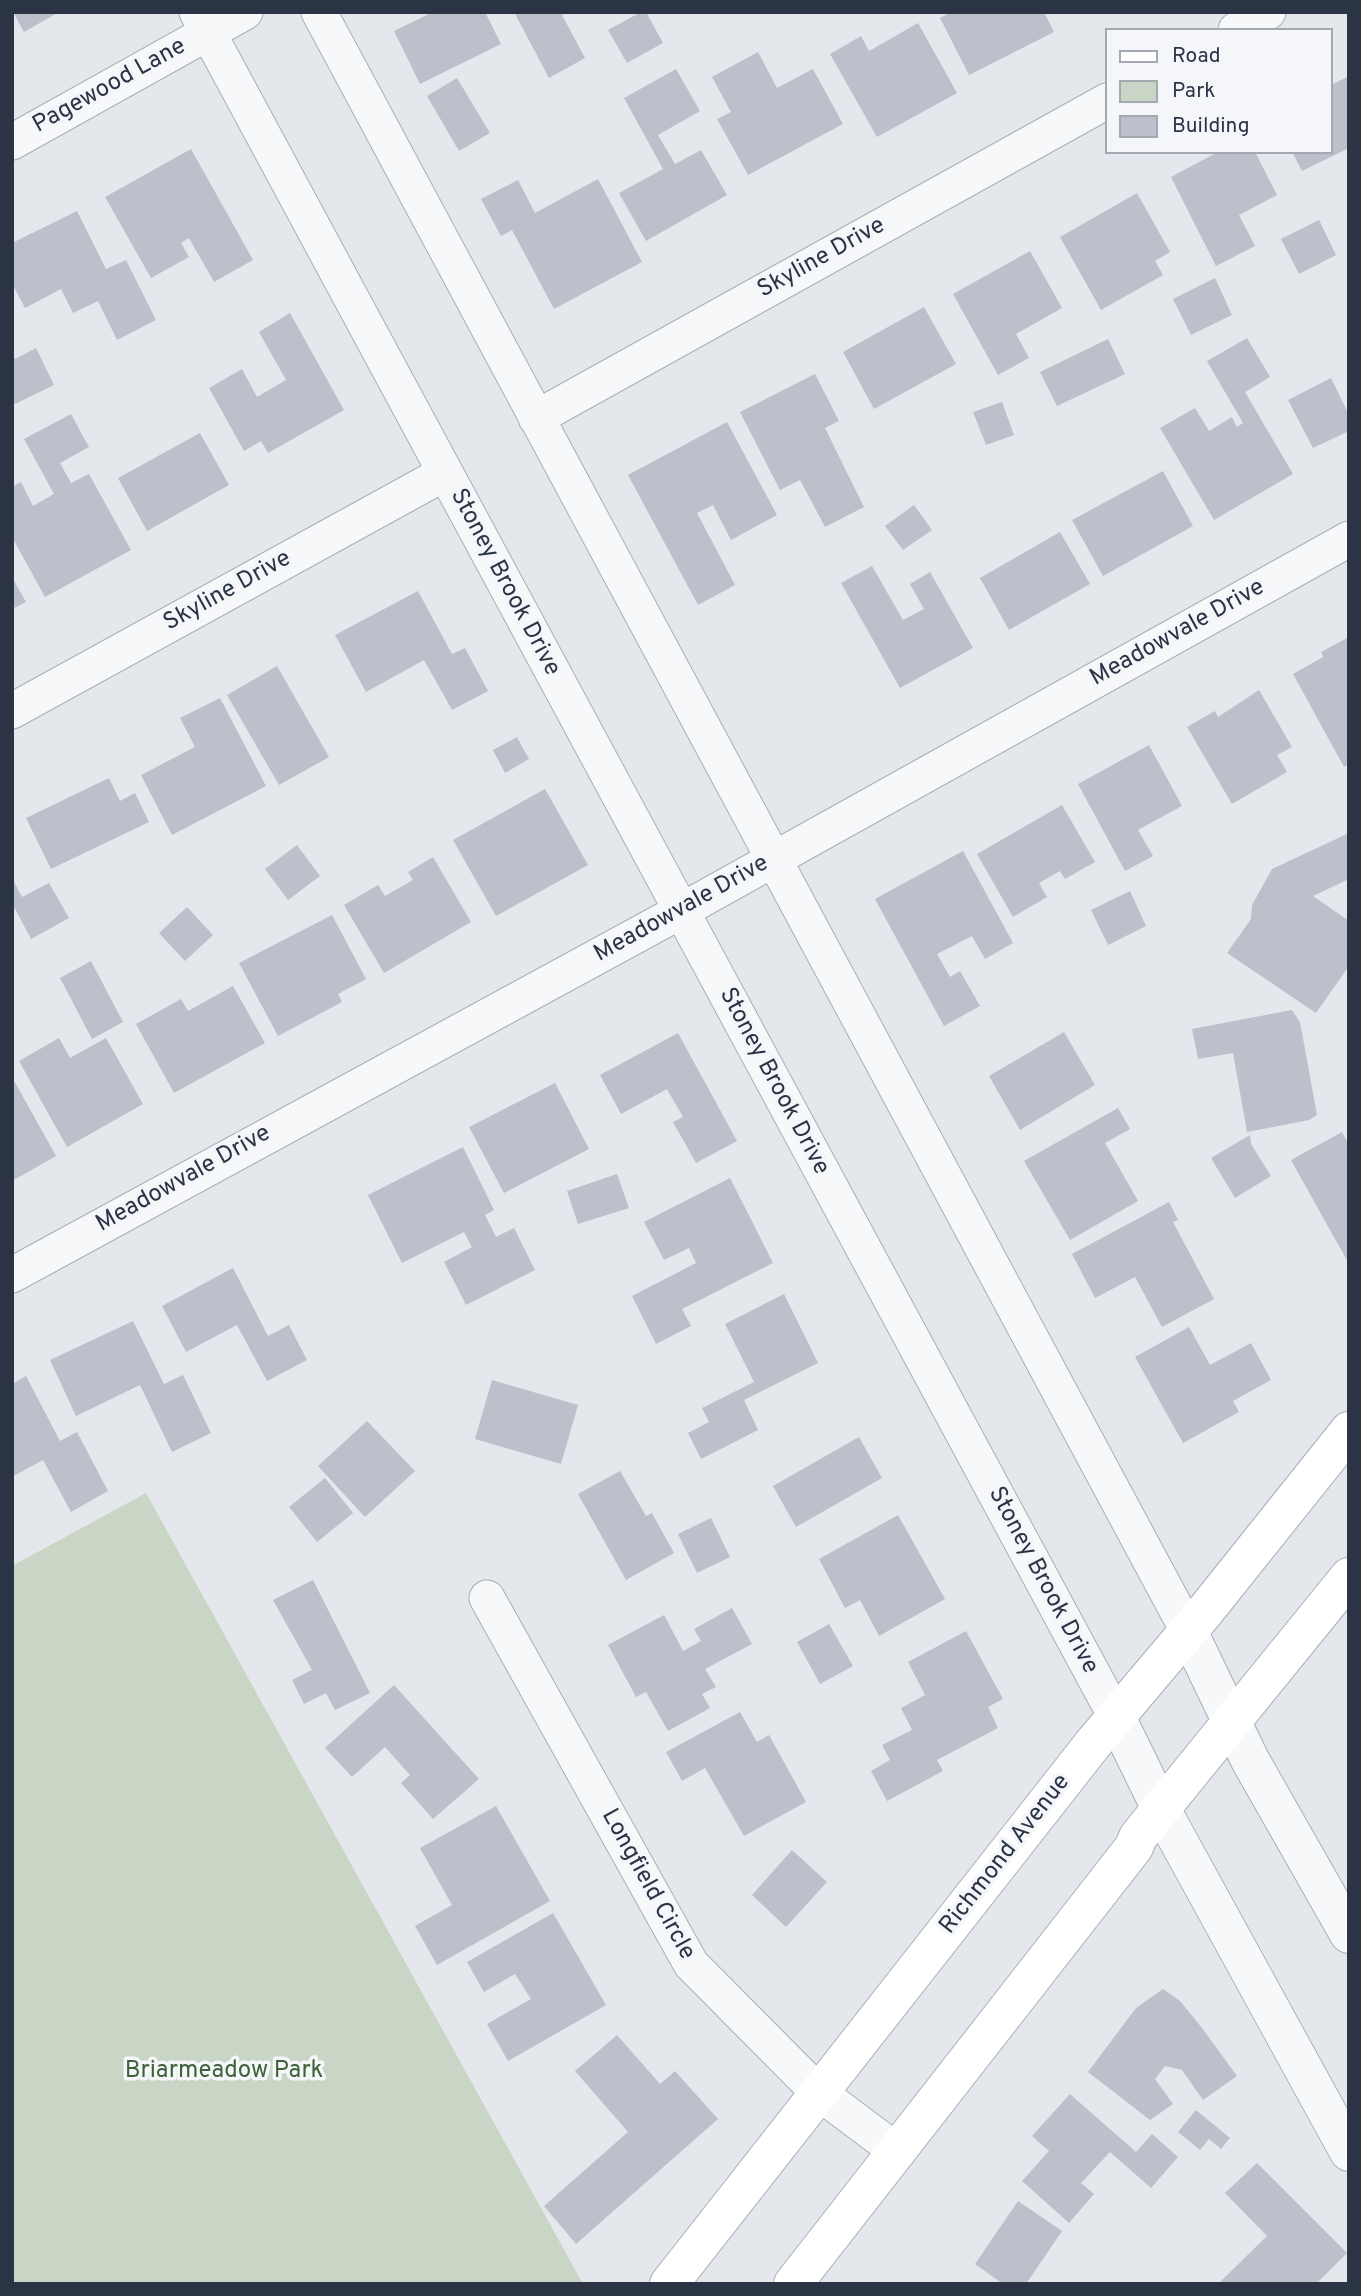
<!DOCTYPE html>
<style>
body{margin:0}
#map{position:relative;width:1361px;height:2296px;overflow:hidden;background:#e4e7ec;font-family:Overpass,sans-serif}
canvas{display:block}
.frame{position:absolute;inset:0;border:14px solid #2b3445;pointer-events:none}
.legend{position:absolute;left:1105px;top:28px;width:228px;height:126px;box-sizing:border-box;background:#f4f6f9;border:2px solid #a4a8b1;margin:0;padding:9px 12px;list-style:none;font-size:21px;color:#2b3445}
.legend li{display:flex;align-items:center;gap:14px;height:35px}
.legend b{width:35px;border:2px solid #a4a8b1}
</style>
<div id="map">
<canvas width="1361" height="2296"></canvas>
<div class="frame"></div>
<ul class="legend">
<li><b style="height:9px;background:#fff"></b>Road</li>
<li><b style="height:19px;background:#c9d6c5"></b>Park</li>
<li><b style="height:19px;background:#bbc0ca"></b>Building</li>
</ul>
</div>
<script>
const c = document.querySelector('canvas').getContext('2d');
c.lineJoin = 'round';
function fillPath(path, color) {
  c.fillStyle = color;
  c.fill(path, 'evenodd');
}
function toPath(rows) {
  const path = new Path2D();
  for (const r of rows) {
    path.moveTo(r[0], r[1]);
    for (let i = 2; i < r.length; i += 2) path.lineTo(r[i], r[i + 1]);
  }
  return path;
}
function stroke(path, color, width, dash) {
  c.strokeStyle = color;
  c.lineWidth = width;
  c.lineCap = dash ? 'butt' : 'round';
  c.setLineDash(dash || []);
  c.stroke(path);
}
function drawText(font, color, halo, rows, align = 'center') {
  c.font = font + ' Overpass,sans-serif';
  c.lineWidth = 7;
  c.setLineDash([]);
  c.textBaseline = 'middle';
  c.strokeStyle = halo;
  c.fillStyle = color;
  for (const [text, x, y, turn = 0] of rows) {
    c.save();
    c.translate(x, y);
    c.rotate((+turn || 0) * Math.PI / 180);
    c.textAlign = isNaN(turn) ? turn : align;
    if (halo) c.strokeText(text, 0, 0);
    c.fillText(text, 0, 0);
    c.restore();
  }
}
const green = toPath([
 [146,1493,583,2284,14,2284,12,1566]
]);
const building = toPath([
 [13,12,59,12,24,32],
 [433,12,485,12,501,44,420,84,394,31],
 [514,12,568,12,562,15,585,58,549,78],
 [641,12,646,12,663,43,627,63,608,30],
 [951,12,1044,12,1054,32,969,75,940,18],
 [918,23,957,93,877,137,830,54,861,36,869,51],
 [758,52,777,88,813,69,843,124,748,175,717,119,731,112,712,77],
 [676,69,700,111,658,135,675,164,701,150,727,195,646,241,619,193,663,169,624,98],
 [1349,76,1349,148,1302,171,1292,152,1331,152,1331,85],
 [457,78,490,133,459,151,427,96],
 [191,149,253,260,214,282,189,238,181,243,189,257,151,278,105,197],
 [1218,152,1255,152,1277,195,1239,215,1255,246,1216,266,1171,177],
 [598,179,642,262,554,309,512,230,501,236,481,199,518,180,535,213],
 [1137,193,1170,252,1155,261,1163,275,1101,310,1060,237],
 [77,211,106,269,126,260,156,320,117,340,98,301,73,313,61,289,25,308,12,283,12,243],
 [1319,220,1336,255,1299,274,1281,239],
 [1030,251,1062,308,1016,334,1029,358,998,375,953,294],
 [1215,278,1232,315,1191,335,1173,299],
 [924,307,956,364,874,409,843,352],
 [290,313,344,410,268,453,261,441,244,451,209,388,242,369,257,397,286,380,259,332],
 [1247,338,1270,377,1245,392,1293,474,1214,520,1160,428,1195,408,1209,431,1232,417,1237,427,1243,423,1207,361],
 [1108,339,1125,374,1057,406,1040,372],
 [36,348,54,385,15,404,12,399,12,353,15,359],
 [815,374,839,421,825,428,864,507,825,527,800,480,780,490,740,412],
 [1331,378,1349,415,1349,431,1313,448,1288,400],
 [1002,402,1014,435,986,445,973,412],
 [71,414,89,447,60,463,71,483,89,474,131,550,45,597,12,537,12,487,21,482,33,506,54,494,24,439],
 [727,422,777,515,731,540,713,505,697,513,735,585,698,605,628,475],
 [200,433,229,485,147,531,118,478],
 [1163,471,1193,526,1103,576,1072,520],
 [914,505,932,530,903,550,885,526],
 [1060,532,1090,584,1009,630,980,578],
 [872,566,903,620,924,609,910,584,930,572,973,648,900,688,841,583],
 [12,577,26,602,12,609],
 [418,591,452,654,465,648,488,691,452,710,424,660,366,692,335,635],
 [1349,637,1349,764,1344,767,1293,674,1323,657,1321,652],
 [277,666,329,757,279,785,227,695],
 [1259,690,1292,747,1277,755,1287,772,1232,804,1187,727,1215,711,1218,717],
 [220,698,266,786,172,835,141,775,195,747,180,718],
 [517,737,529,759,505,773,493,750],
 [1149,745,1182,806,1138,830,1153,856,1125,871,1078,784],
 [109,778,120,801,135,793,149,822,51,869,26,818],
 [545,789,588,865,496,916,453,840],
 [1062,805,1095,862,1065,879,1060,871,1039,883,1047,897,1013,917,977,854],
 [1349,833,1349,879,1313,896,1349,921,1349,966,1316,1013,1227,953,1251,919,1252,905,1272,869],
 [297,845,320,876,288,900,265,869],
 [963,851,1013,943,985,959,972,936,937,954,950,977,960,971,980,1006,944,1026,875,899],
 [433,857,471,922,384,973,344,905,378,885,385,896,413,880,408,872],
 [12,878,22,897,49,883,69,918,31,939,12,903],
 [1130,891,1146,926,1108,945,1091,910],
 [187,907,213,935,185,961,159,933],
 [332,915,366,979,338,994,342,1002,278,1036,239,963],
 [91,961,123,1022,92,1039,60,978],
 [233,986,265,1043,174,1093,136,1024,181,999,188,1011],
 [1292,1010,1300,1022,1317,1115,1309,1120,1247,1132,1233,1053,1198,1059,1192,1029],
 [1064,1032,1095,1085,1020,1130,989,1076],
 [678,1033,737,1141,696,1163,673,1122,683,1117,667,1089,621,1114,600,1075],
 [59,1038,70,1058,106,1038,143,1104,67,1147,19,1061],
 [12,1077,56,1156,12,1181],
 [555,1083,589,1149,504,1193,469,1127],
 [1118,1108,1130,1129,1105,1143,1138,1201,1070,1240,1024,1161],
 [1342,1132,1349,1145,1349,1264,1291,1160],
 [1250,1135,1251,1144,1271,1176,1235,1198,1211,1158],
 [463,1147,494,1210,485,1215,496,1237,514,1228,535,1270,466,1305,444,1262,472,1247,464,1232,402,1263,368,1195],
 [617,1174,629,1208,578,1224,567,1191],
 [730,1178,773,1263,682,1309,691,1326,656,1344,632,1296,696,1263,689,1248,664,1260,644,1222],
 [1169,1202,1178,1220,1173,1222,1214,1299,1162,1327,1135,1277,1095,1298,1072,1254],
 [233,1268,268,1336,289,1325,307,1360,267,1381,237,1325,186,1352,162,1306],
 [784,1294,818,1363,744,1400,758,1430,701,1459,688,1433,709,1422,702,1408,754,1382,725,1324],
 [133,1321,164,1384,183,1375,211,1433,172,1452,140,1385,76,1416,50,1360],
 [1189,1327,1210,1365,1251,1343,1271,1380,1233,1401,1239,1412,1183,1443,1135,1357],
 [26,1376,60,1441,77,1432,108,1491,71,1512,43,1460,12,1477,12,1384],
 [492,1380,578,1405,561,1464,475,1439],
 [367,1421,415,1471,365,1517,318,1466],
 [859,1437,882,1478,796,1527,773,1486],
 [620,1471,646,1516,652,1513,674,1553,626,1580,578,1494],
 [325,1478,353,1513,317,1542,289,1507],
 [898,1515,945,1599,879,1636,860,1600,845,1608,819,1559],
 [711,1518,730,1557,697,1573,678,1534],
 [313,1580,370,1693,335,1710,326,1693,304,1704,292,1680,312,1670,273,1600],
 [732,1608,752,1644,705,1669,716,1687,702,1694,710,1708,668,1731,646,1692,636,1697,608,1645,664,1615,683,1651,701,1641,694,1629],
 [829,1624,853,1666,820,1684,797,1642],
 [966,1631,1003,1699,988,1707,998,1728,937,1760,943,1771,887,1801,871,1771,890,1760,882,1745,912,1730,901,1708,925,1695,908,1662],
 [394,1685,479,1779,433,1819,401,1783,410,1775,385,1747,352,1777,325,1748],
 [740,1712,757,1742,769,1735,806,1802,744,1836,705,1768,682,1781,666,1752],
 [496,1806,550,1901,437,1965,415,1926,452,1905,420,1848],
 [792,1850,827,1882,786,1927,752,1895],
 [553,1913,606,2005,508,2061,487,2024,531,1999,515,1974,484,1992,467,1962],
 [1163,1989,1180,2001,1202,2028,1237,2076,1203,2100,1182,2070,1165,2066,1155,2079,1173,2104,1150,2120,1088,2072,1136,2008],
 [617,2035,660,2084,675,2071,718,2119,576,2244,544,2206,628,2132,575,2071],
 [1070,2094,1136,2152,1152,2134,1178,2157,1151,2188,1110,2152,1081,2183,1094,2194,1069,2223,1022,2181,1049,2151,1032,2136],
 [1196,2110,1230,2138,1221,2149,1209,2139,1200,2150,1178,2132],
 [1257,2163,1347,2253,1316,2284,1218,2284,1267,2236,1225,2193],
 [1018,2201,1062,2231,1026,2284,1003,2284,975,2264]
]);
const minor = toPath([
 [197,12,1116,1717],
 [319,12,1187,1629],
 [1236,30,1268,12],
 [12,142,245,12],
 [536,418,1107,101],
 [12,711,445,473],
 [12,1275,681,911,1349,539],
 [487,1598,691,1964,818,2092,898,2152]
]);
const tertiary = toPath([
 [1187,1629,1250,1760,1349,1934],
 [1116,1717,1162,1811,1349,2152]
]);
const secondary = toPath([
 [669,2284,1092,1745,1206,1610,1349,1431],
 [793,2284,1134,1847,1138,1837,1349,1577]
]);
const streetNames = [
 ["Pagewood Lane",110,87,-29],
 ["Skyline Drive",822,259,-29],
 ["Stoney Brook Drive",504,583,62],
 ["Skyline Drive",228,592,-29],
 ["Meadowvale Drive",1178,634,-29],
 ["Meadowvale Drive",682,910,-29],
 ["Stoney Brook Drive",773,1082,62],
 ["Meadowvale Drive",184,1180,-29],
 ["Stoney Brook Drive",1042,1581,62],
 ["Richmond Avenue",1006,1855,-52],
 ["Longfield Circle",647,1885,61]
];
const parkNames = [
 ["Briarmeadow Park",224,2072]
];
fillPath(green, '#c9d6c5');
fillPath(building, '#bbc0ca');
stroke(minor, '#a9aeb7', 37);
stroke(tertiary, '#a9aeb7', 40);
stroke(secondary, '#a9aeb7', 40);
stroke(minor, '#f7f8fa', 35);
stroke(tertiary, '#f7f8fa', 38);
stroke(secondary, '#fff', 38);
drawText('24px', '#2b3445', '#f4f6f9', streetNames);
drawText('24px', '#3f6138', '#f4f6f9', parkNames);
</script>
